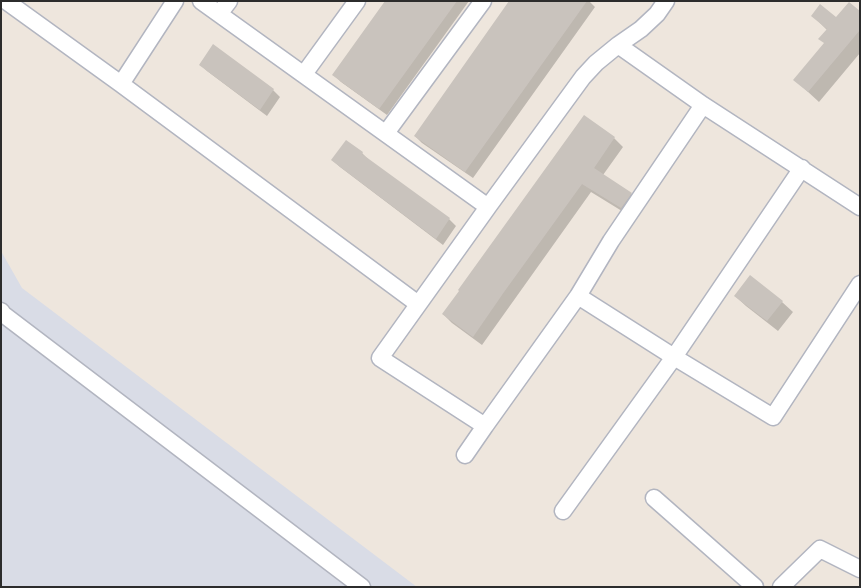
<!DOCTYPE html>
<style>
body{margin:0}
#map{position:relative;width:861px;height:588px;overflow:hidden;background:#eee6dd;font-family:Lato,sans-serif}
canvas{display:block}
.frame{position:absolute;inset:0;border:2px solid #2c2c2c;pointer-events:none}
</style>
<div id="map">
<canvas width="861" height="588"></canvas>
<div class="frame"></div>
</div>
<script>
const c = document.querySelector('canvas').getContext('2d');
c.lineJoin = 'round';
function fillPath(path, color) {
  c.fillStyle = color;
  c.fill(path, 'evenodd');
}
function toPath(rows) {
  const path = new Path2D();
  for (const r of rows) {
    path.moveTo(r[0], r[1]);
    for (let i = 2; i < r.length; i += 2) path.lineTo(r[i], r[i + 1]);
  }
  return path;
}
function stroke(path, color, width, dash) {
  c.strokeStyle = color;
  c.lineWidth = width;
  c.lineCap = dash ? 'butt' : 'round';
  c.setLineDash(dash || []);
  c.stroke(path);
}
const airport = toPath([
 [1,251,22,288,417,587,1,587]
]);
const shadow = toPath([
 [387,1,469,1,387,115,341,82,334,75],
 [511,1,589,1,595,7,473,178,422,143,415,136],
 [860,13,860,53,819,102,795,80,825,44,827,30,813,16,837,19],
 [214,46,273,90,280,97,267,116,207,71,200,64],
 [614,138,623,147,603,175,631,194,640,202,630,216,591,192,482,345,452,323,443,314],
 [362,153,369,160,449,219,456,226,443,245,340,167,332,160],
 [735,296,782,302,793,312,778,331,746,306]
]);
const building = toPath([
 [385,1,457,1,379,109,332,75],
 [509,1,587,1,465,172,414,136],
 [849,2,860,11,860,30,808,92,793,80,824,43,818,39,827,29,811,16,820,4,836,17],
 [213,44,274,89,260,110,199,65],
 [584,115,615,137,594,168,632,193,621,208,582,184,504,292,473,337,442,314,459,291,458,290],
 [346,140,363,152,362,154,450,218,436,239,331,160],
 [750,275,783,301,767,321,734,296]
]);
const minor = toPath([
 [6,1,121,84,418,304],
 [201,1,488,207,583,77,596,63,618,45,703,105,860,207],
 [219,14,229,1],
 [618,45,641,29,657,14,666,1],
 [304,74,357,1],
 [121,84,175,1],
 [386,133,483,1],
 [802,168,674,357,773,417,860,284],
 [488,207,380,358,485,426,578,296,611,241,703,105],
 [1,311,3,314,362,587],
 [465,455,485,426],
 [654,498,755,587],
 [563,511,674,357,578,296],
 [781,587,820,549,860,569]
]);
fillPath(airport, '#d9dce6');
fillPath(shadow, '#0003');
fillPath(building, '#c9c3bd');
stroke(minor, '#b2b5c0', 19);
stroke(minor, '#fff', 16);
</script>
